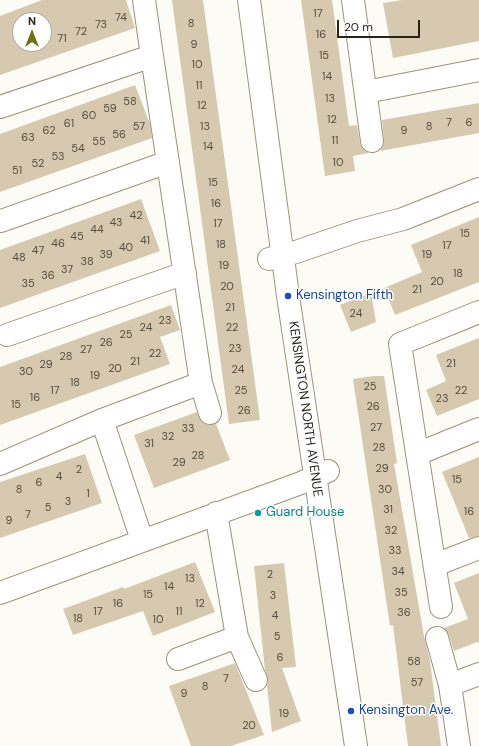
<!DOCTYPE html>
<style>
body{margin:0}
#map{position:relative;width:479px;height:746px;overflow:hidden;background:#fdfbf5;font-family:"DM Sans",sans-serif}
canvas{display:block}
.north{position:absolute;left:12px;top:12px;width:40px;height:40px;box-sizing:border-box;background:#fff;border:1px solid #a9a7a3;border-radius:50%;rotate:0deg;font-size:11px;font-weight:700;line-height:16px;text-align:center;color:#28241a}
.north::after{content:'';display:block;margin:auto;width:14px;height:18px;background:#6b7117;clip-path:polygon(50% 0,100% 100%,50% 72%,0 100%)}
.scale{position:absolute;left:337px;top:20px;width:83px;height:18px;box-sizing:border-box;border:2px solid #28241a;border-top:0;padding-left:5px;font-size:12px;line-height:14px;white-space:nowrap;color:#28241a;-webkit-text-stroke:3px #fff;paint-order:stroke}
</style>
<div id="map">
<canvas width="479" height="746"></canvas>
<div class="north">N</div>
<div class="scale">20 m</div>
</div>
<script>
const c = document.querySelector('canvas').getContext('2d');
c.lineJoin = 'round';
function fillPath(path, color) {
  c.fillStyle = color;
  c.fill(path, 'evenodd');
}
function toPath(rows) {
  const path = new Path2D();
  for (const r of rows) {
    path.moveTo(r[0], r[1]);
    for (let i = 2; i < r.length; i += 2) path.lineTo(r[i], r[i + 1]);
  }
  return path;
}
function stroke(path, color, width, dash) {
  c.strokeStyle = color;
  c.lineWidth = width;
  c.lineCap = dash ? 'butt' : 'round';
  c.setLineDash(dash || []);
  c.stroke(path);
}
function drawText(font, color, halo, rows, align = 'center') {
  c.font = font + ' "DM Sans",sans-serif';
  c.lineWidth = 3;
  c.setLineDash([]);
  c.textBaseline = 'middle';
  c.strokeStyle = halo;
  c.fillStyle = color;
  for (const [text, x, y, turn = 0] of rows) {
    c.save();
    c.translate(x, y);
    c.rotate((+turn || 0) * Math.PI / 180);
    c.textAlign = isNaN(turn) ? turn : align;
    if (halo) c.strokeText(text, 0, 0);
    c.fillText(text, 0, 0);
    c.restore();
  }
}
const building = toPath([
 [42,0,126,0,135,28,0,75,0,16],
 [20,20,44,20,44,44,20,44],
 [172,0,203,0,260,420,229,424],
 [301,0,332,0,349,126,357,125,360,143,362,148,369,153,353,156,355,171,325,176],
 [402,0,479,0,479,41,393,58,383,3],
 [135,85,150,124,152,138,0,192,0,134],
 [479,103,479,133,380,151,383,146,384,140,382,120],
 [141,199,160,251,0,308,0,250],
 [479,217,479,282,395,315,384,288,422,272,411,245],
 [371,293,376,322,351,332,340,305],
 [171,305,180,330,160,337,170,364,0,425,0,367],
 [479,338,479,399,437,416,426,390,446,381,436,355],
 [374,376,384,376,397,463,394,464,424,636,430,661,441,746,408,746,393,625,390,626,353,379],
 [197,412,202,422,208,425,216,424,230,460,154,488,134,435],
 [85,454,102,503,0,538,0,482],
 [479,457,479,536,469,538,442,472],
 [195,562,215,612,153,636,143,611,73,635,63,609,123,587,124,589],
 [284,563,296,667,282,668,301,721,272,732,267,686,268,681,265,670,254,566],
 [479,573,479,643,477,642,454,651,449,635,444,628,468,619,454,583],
 [235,663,264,735,231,746,191,746,169,686]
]);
const street = toPath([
 [144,0,152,56,201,383,210,413],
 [353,0,372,141],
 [366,92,479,70],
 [0,107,152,56],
 [1,221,168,162],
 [269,259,296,252,357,231,403,219,479,189],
 [7,335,185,273],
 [102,420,142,540],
 [417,454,479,429],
 [0,464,102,420,201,383],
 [216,513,237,637,256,680],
 [435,565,479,548],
 [0,593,301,483,328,471],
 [441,607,400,344,479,312],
 [437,638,450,685,459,746],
 [178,659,237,637],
 [450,685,479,674]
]);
const secondary = toPath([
 [249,0,288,296,356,746]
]);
const markers = [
 [288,296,4,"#1a4fb4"],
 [258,513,4,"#0f9aa8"],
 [351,711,4,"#1a4fb4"]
];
const numberNames = [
 ["17",318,14],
 ["74",121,18],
 ["8",191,24],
 ["73",101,25],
 ["72",81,32],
 ["16",321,35],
 ["71",62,39],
 ["9",194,45],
 ["15",324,56],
 ["10",197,65],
 ["14",327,77],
 ["11",199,86],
 ["13",330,99],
 ["58",130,102],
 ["12",202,106],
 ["59",110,109],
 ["60",89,116],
 ["12",332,120],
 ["7",449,123],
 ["6",469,123],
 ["61",69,124],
 ["57",139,127],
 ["13",205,127],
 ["8",429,127],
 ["62",49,131],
 ["9",404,131],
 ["56",119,135],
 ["63",28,138],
 ["11",335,141],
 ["55",99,142],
 ["14",208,147],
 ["54",78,149],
 ["53",58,157],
 ["10",338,163],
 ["52",38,164],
 ["51",17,171],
 ["15",213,183],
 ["16",216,204],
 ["42",136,216],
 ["43",116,223],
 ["17",218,224],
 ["44",97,230],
 ["15",465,234],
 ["45",77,237],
 ["41",145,241],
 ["46",58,244],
 ["18",221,245],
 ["17",447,246],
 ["40",126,248],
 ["47",38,251],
 ["39",106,255],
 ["19",427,255],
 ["48",19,258],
 ["38",87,262],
 ["19",224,266],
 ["37",67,270],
 ["18",458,274],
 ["36",48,276],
 ["20",437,282],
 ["35",28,284],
 ["20",227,287],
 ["21",417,290],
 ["21",230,308],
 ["24",356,314],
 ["23",165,321],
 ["24",146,328],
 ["22",232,328],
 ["25",126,335],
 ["26",106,343],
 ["23",235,349],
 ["27",86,350],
 ["22",155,354],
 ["28",66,357],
 ["21",135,362],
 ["21",451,364],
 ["29",46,365],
 ["20",115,369],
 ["24",238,370],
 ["30",26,372],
 ["19",95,376],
 ["18",75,383],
 ["25",370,387],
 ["17",55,391],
 ["25",241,391],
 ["22",461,391],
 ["16",35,398],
 ["23",442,399],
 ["15",16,405],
 ["26",373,407],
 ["26",244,411],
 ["27",376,428],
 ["33",188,429],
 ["32",168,437],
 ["31",149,444],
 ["28",379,448],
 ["28",198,456],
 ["29",179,463],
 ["29",382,469],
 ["2",79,470],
 ["4",59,477],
 ["15",457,480],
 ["6",39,483],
 ["8",19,490],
 ["30",385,490],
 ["1",88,494],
 ["3",68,502],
 ["5",48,508],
 ["31",388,510],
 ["16",469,512],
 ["7",28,515],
 ["9",9,521],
 ["32",391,531],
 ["33",395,551],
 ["34",398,572],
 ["2",270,575],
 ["13",190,579],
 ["14",169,587],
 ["35",401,593],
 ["15",148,595],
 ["3",273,596],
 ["16",118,604],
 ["12",200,604],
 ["17",98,612],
 ["11",179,612],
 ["36",404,613],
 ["4",275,616],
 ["18",78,619],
 ["10",158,620],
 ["5",277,637],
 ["6",280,658],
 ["58",414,662],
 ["7",226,679],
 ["57",417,683],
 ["8",205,687],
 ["9",184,694],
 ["19",284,714],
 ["20",249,726]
];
const transitNames = [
 ["Kensington Fifth",296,296],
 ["Kensington Ave.",359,711]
];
const streetNames = [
 ["KENSINGTON NORTH AVENUE",305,409,82]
];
const cultureNames = [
 ["Guard House",266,513]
];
fillPath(building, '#d6c9af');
stroke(street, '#9d9178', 24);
stroke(secondary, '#9d9178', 24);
stroke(street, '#fff', 22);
stroke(secondary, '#fff', 22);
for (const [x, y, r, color] of markers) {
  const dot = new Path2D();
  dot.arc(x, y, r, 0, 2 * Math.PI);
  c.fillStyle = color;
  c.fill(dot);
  stroke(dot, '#fff', 1.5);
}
drawText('11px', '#544d3f', null, numberNames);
drawText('13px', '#164399', '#fff', transitNames, 'left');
drawText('13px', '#28241a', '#fff', streetNames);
drawText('13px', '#0d838f', '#fff', cultureNames, 'left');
</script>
